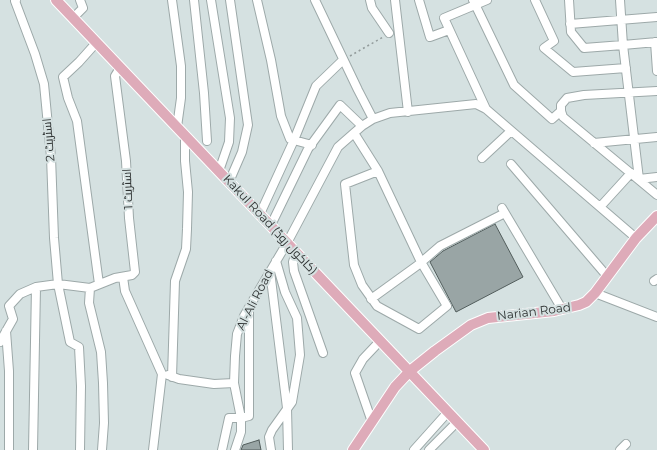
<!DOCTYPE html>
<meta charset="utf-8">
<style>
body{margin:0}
canvas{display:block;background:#d5e1e1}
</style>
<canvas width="657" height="450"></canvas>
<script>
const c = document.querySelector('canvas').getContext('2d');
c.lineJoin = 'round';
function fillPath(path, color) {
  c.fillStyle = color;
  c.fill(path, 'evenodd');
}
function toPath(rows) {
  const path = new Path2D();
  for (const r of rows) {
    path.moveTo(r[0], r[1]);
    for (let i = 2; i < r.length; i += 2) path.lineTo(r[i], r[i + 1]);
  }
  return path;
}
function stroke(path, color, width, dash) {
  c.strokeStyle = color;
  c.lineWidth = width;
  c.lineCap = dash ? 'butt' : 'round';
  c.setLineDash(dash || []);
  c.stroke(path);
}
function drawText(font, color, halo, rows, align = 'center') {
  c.font = font + ' Montserrat,Cairo,sans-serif';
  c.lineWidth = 4;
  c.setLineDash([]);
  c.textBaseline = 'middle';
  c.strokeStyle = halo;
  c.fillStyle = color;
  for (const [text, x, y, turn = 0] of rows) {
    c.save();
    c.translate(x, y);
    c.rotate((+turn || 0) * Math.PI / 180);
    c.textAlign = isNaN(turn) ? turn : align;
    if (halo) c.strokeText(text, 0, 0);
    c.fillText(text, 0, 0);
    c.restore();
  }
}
const building = toPath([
 [495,224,523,277,456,312,430,262,443,251,495,224],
 [259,440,261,450,241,450,243,445,259,440]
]);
const path = toPath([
 [350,56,383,37]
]);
const minor = toPath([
 [16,0,15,1,35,54,44,84,51,157,54,238,58,284,70,342,79,347,81,386,80,450],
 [172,0,181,66,181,98,177,127],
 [194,0,204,93,207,141],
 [211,0,230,118,229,142,219,171],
 [257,0,271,60,281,116,290,139,312,145],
 [315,0,358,90,373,119],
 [370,0,372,8,389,33],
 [395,0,408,112],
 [419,0,430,37,449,30],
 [473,0,514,85,552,119,561,111],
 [535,0,554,41,544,48,573,72,626,68],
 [569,0,571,32,584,48,623,45,639,179,657,177],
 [620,0,623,45,657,42],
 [73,18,83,8,80,0],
 [570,24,657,17],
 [655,42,657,71],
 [96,43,79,62,63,77,68,98,77,121,99,284],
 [657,91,584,95,567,98,561,105,561,111,563,117,657,195],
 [486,109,444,18,487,0],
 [354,133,378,171,345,184,354,265,362,285,377,306,419,329,447,306,421,262,378,171],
 [594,143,657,137],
 [482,158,511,131],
 [511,164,607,276],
 [229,182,242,152,248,125,230,0],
 [600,207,631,173],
 [502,208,562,309],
 [260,214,294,140,316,86,343,60],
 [271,225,308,149,340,105,362,126],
 [296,252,293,262,294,271,323,353],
 [270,271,287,408,288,450],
 [123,277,125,291,162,374,153,450],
 [654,281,657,279],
 [90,288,89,303,101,352,103,383,104,423,102,450],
 [595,293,657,317],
 [371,299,418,265,440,246,505,213],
 [6,331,9,371,9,450],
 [0,342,13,319,9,306,20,294,36,287,58,284,90,288,115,278,132,275,135,272,129,218,126,161,115,76,120,68],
 [168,375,179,379,214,384,234,383],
 [172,377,175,281,186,249,187,229,188,192,185,161,185,135],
 [372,422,355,373,363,359,380,341],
 [33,450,36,287],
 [222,450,229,418,241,418,249,416,249,309],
 [235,450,241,432,241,418,234,383,235,356,237,334,244,316,255,297,287,243,338,147,362,126,373,119,390,113,476,104,486,109,636,238],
 [271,450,269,437,272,430,292,402,300,355,297,318,285,292,276,261],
 [414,450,448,412],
 [429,450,457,422],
 [620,450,626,444]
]);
const major = toPath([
 [56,0,484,450],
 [353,450,395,387,410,371,435,351,471,325,488,318,554,311,579,305,586,302,595,293,636,238,657,216]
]);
const streetNames = [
 ["اسٹریٹ 2",49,140,-95],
 ["اسٹریٹ 1",128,189,-93],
 ["Kakul Road (کاکول روڈ)",270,225,47],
 ["Al-Ali Road",255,300,-63],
 ["Narian Road",534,312,-7]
];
fillPath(building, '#99a5a5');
stroke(building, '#525d5c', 1);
stroke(minor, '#9da9a9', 10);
stroke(major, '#fff', 12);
stroke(path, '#939c9c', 1.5, [2, 3]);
stroke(minor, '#fff', 8);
stroke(major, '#deabb9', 10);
drawText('12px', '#2f3333', '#d5e1e1', streetNames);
</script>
